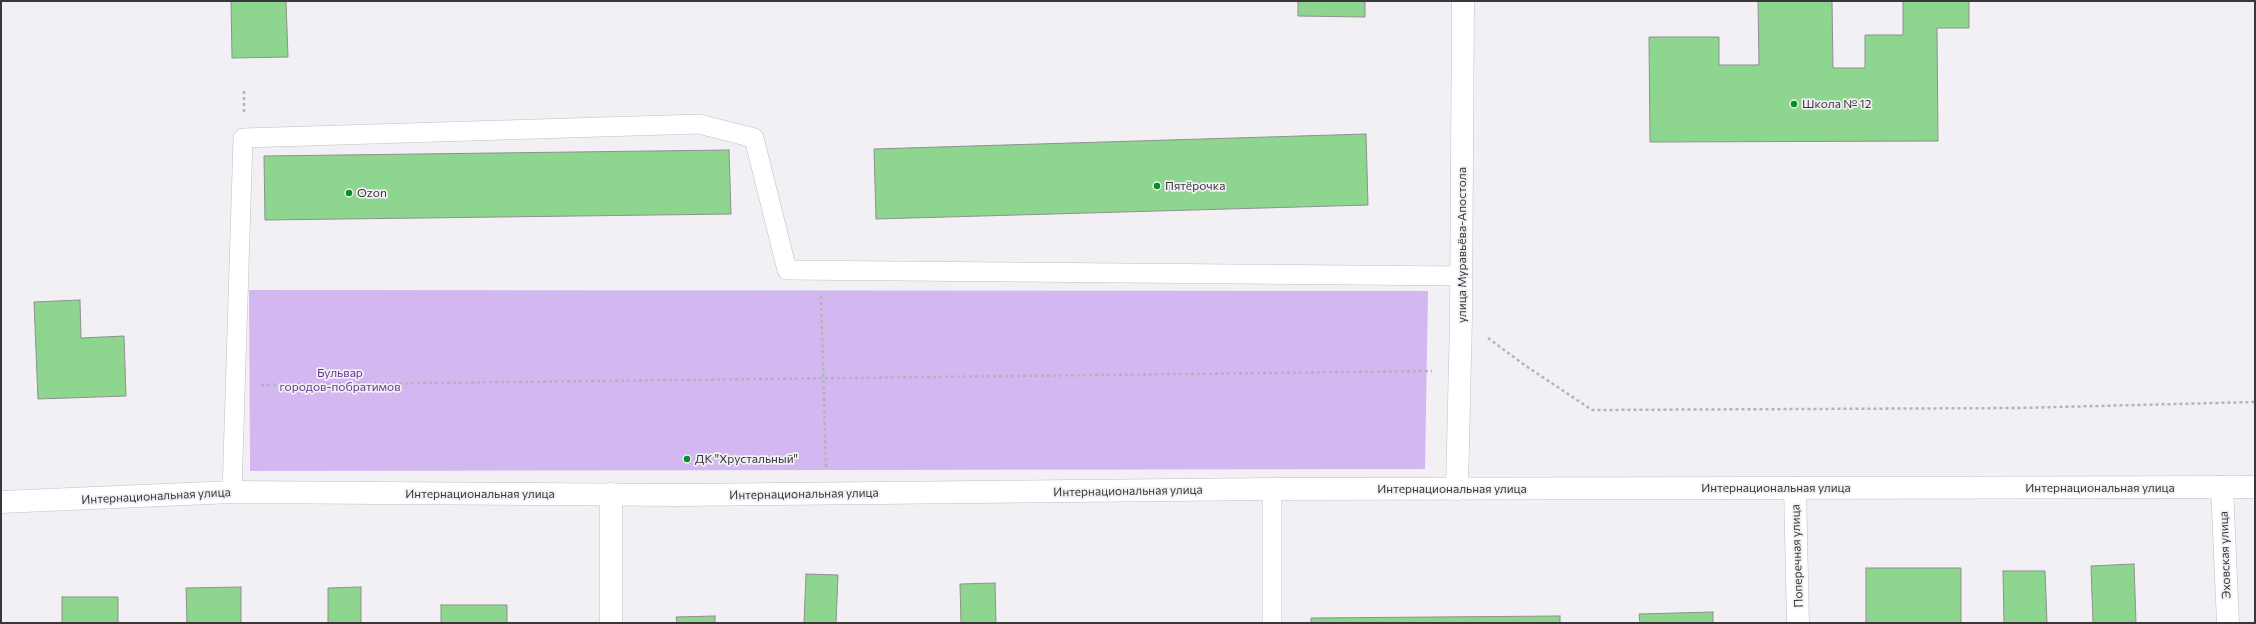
<!DOCTYPE html>
<meta charset="utf-8">
<style>
body{margin:0}
#map{position:relative;width:2256px;height:624px;overflow:hidden;background:#f2f0f5;font-family:Commissioner,sans-serif}
canvas{display:block}
.frame{position:absolute;inset:0;border:2px solid #383739;pointer-events:none}
</style>
<div id="map">
<canvas width="2256" height="624"></canvas>
<div class="frame"></div>
</div>
<script>
const c = document.querySelector('canvas').getContext('2d');
c.lineJoin = 'round';
function fillPath(path, color) {
  c.fillStyle = color;
  c.fill(path, 'evenodd');
}
function toPath(rows) {
  const path = new Path2D();
  for (const r of rows) {
    path.moveTo(r[0], r[1]);
    for (let i = 2; i < r.length; i += 2) path.lineTo(r[i], r[i + 1]);
  }
  return path;
}
function stroke(path, color, width, dash) {
  c.strokeStyle = color;
  c.lineWidth = width;
  c.lineCap = dash ? 'butt' : 'round';
  c.setLineDash(dash || []);
  c.stroke(path);
}
function drawText(font, color, halo, rows, align = 'center') {
  c.font = font + ' Commissioner,sans-serif';
  c.lineWidth = 3.5;
  c.setLineDash([]);
  c.textBaseline = 'middle';
  c.strokeStyle = halo;
  c.fillStyle = color;
  for (const [text, x, y, turn = 0] of rows) {
    c.save();
    c.translate(x, y);
    c.rotate((+turn || 0) * Math.PI / 180);
    c.textAlign = isNaN(turn) ? turn : align;
    if (halo) c.strokeText(text, 0, 0);
    c.fillText(text, 0, 0);
    c.restore();
  }
}
const green = toPath([
 [249,290,1428,291,1425,469,250,471]
]);
const building = toPath([
 [231,1,286,1,288,57,232,58,231,1],
 [1298,1,1365,1,1365,17,1298,16,1298,1],
 [1758,1,1832,1,1833,68,1865,68,1865,35,1903,35,1903,1,1969,1,1969,28,1937,28,1938,141,1650,142,1649,37,1719,37,1719,65,1759,65,1758,1],
 [1366,134,1368,205,876,219,874,149,1366,134],
 [729,150,731,214,265,220,264,156,729,150],
 [80,300,81,338,124,336,126,396,38,399,34,302,80,300],
 [2134,564,2136,623,2093,623,2091,566,2134,564],
 [1866,568,1961,568,1961,623,1866,623,1866,568],
 [2003,571,2045,571,2047,623,2004,623,2003,571],
 [806,574,838,575,836,623,804,623,806,574],
 [995,583,996,623,961,623,960,584,995,583],
 [241,587,241,623,187,623,186,588,241,587],
 [361,587,361,623,328,623,328,588,361,587],
 [62,597,118,597,118,623,62,623,62,597],
 [441,605,507,605,507,623,441,623,441,605],
 [1713,612,1713,623,1640,623,1639,614,1713,612],
 [715,616,715,623,677,623,676,617,715,616],
 [1560,616,1560,623,1311,623,1311,618,1560,616]
]);
const path = toPath([
 [244,112,244,91],
 [821,296,826,467],
 [1488,338,1526,366,1592,410,2018,408,2255,402],
 [261,385,1432,371]
]);
const lane = toPath([
 [1272,489,1272,623],
 [232,492,243,138,699,124,754,138,787,270,1462,276]
]);
const street = toPath([
 [2222,487,2228,623],
 [1795,488,1798,623],
 [1457,489,1461,317,1463,1],
 [611,494,611,623]
]);
const secondary = toPath([
 [1,502,232,492,680,495,1272,489,2255,487]
]);
const markers = [
 [1794,104,4,"#059123"],
 [1157,186,4,"#059123"],
 [349,193,4,"#059123"],
 [687,459,4,"#059123"]
];
const poiNames = [
 ["Школа № 12",1802,104],
 ["Пятёрочка",1165,186],
 ["Ozon",357,193],
 ["ДК \"Хрустальный\"",695,459]
];
const streetNames = [
 ["улица Муравьёва-Апостола",1462,245,-90],
 ["Интернациональная улица",1776,488],
 ["Интернациональная улица",2100,488],
 ["Интернациональная улица",1452,489],
 ["Интернациональная улица",1128,491,-1],
 ["Интернациональная улица",480,494],
 ["Интернациональная улица",804,494,-1],
 ["Интернациональная улица",156,496,-3],
 ["Эховская улица",2225,555,-92],
 ["Поперечная улица",1797,556,-92]
];
const parkNames = [
 ["Бульвар",340,373],
 ["городов-побратимов",340,387]
];
fillPath(green, '#d3b7f0');
fillPath(building, '#8ed58f');
stroke(building, '#8d918c', 1);
stroke(lane, '#c0bec3', 20);
stroke(street, '#c0bec3', 23);
stroke(secondary, '#c0bec3', 23);
stroke(path, '#b5b3b7', 2.5, [3, 3]);
stroke(lane, '#fff', 19);
stroke(street, '#fff', 22);
stroke(secondary, '#fff', 22);
for (const [x, y, r, color] of markers) {
  const dot = new Path2D();
  dot.arc(x, y, r, 0, 2 * Math.PI);
  c.fillStyle = color;
  c.fill(dot);
  stroke(dot, '#f2f0f5', 1.5);
}
drawText('12px', '#383739', '#f2f0f5', poiNames, 'left');
drawText('12px', '#383739', '#f2f0f5', streetNames);
drawText('12px', '#693593', '#f2f0f5', parkNames);
</script>
